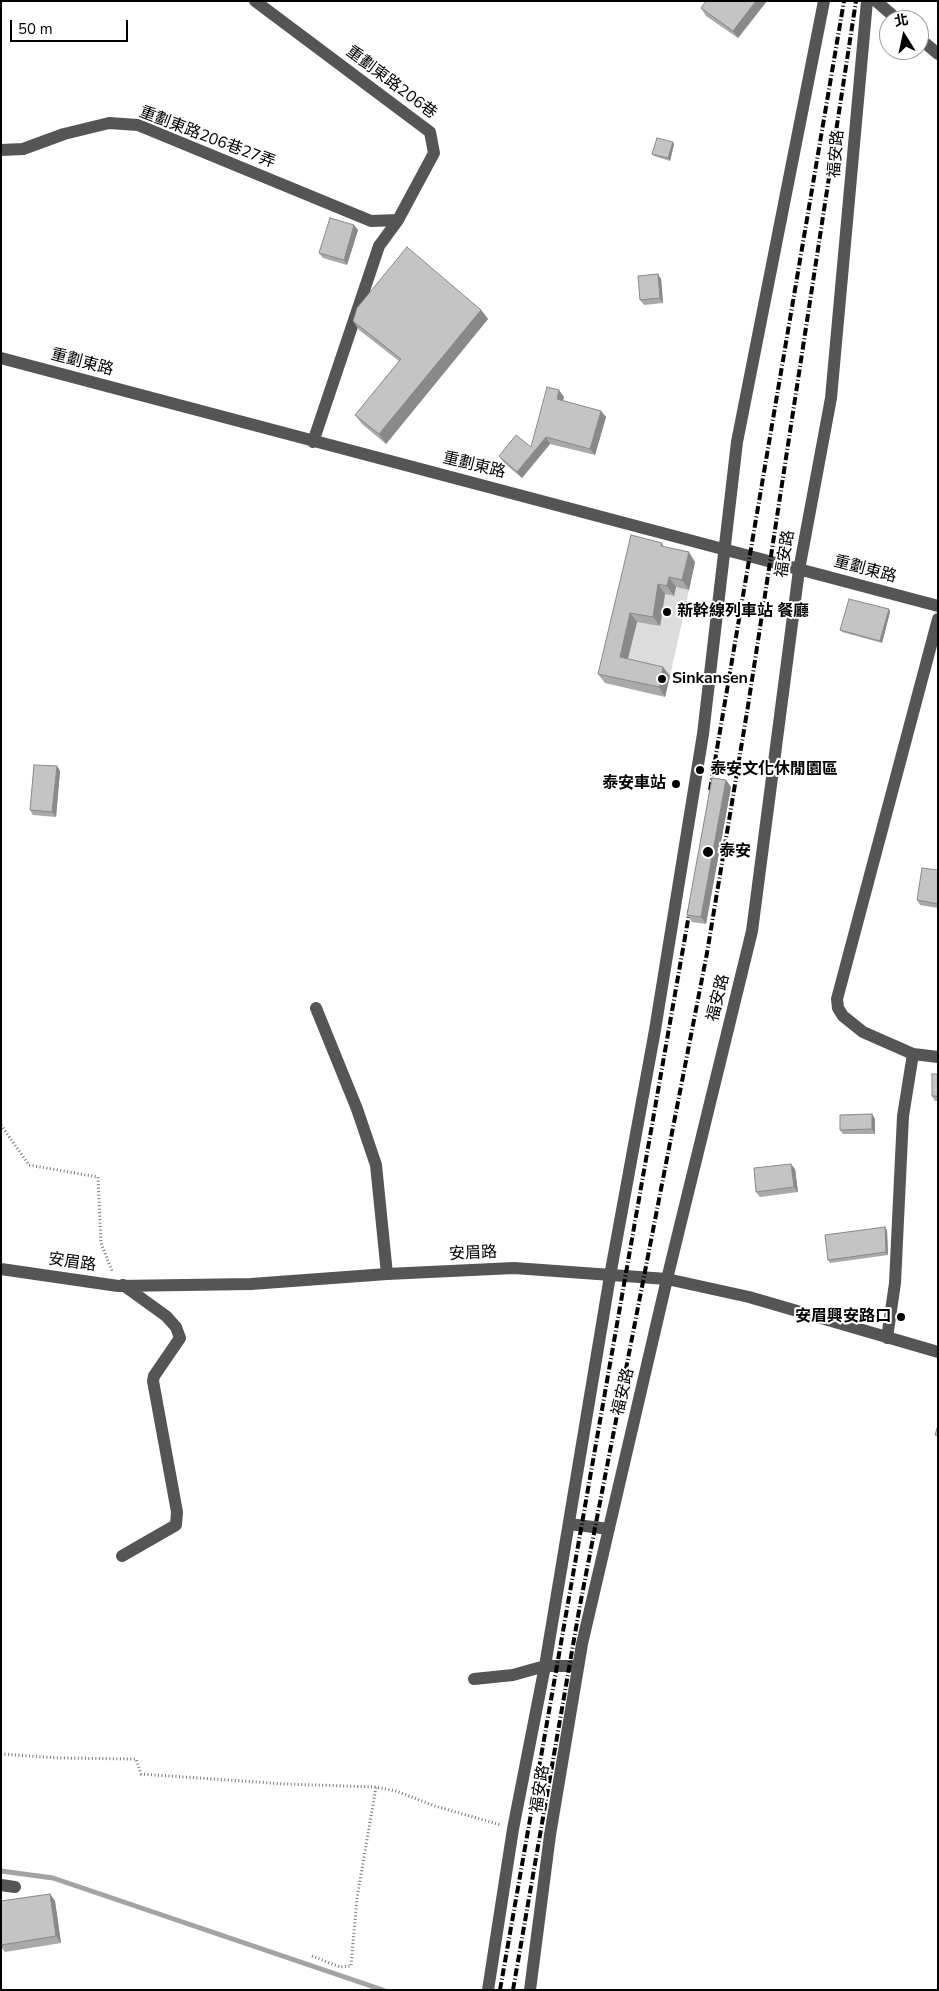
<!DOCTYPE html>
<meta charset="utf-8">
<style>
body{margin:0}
#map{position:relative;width:939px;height:1991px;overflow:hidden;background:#fff;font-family:"Nunito Sans","Noto Sans TC",sans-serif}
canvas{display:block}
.frame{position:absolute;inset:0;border:2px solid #000;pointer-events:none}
.north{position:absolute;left:879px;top:10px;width:50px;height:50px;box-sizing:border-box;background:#fff;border:1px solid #999;border-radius:50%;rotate:350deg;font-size:14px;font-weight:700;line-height:20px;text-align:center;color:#000}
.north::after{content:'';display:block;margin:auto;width:18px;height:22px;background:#000;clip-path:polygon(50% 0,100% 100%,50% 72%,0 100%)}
.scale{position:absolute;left:10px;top:20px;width:118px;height:22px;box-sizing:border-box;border:2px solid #000;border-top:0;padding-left:6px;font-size:15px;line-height:18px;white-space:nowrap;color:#000;-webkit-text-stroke:4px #fff;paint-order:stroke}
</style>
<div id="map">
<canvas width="939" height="1991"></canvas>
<div class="frame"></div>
<div class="north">北</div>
<div class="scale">50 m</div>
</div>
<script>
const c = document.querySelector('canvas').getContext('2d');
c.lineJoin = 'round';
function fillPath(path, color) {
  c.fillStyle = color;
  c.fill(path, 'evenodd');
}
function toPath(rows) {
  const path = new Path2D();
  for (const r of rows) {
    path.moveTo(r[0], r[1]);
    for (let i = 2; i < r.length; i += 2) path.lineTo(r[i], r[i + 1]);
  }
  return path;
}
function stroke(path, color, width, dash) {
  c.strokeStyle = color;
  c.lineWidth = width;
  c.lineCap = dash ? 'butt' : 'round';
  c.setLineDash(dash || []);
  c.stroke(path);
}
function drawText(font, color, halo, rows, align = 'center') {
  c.font = font + ' "Nunito Sans","Noto Sans TC",sans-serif';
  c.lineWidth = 4;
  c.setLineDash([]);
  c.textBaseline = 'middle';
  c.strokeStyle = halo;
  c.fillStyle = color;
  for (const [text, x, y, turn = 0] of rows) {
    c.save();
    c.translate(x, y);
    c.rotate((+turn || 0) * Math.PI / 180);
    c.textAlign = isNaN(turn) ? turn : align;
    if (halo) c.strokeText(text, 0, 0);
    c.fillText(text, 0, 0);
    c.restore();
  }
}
const green = toPath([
 [646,581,659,592,673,596,676,587,689,590,670,676,626,666]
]);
const stream = toPath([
 [1,1871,53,1878,383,1990]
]);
const path = toPath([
 [1,1125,29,1165,98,1177,101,1243,112,1271],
 [1,1754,59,1758,136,1759,141,1774,285,1784,376,1787,396,1791,435,1806,501,1825],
 [312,1956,340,1967,351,1966,357,1898,376,1787]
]);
const minor = toPath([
 [255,1,430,132,434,153,398,220,379,246,313,442],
 [876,1,898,20],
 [919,38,938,54],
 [1,150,23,149,64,134,109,123,138,125,371,221,398,220],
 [1,358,938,606],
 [938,619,837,999,838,1008,843,1016,863,1032,913,1054,938,1057],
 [316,1008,357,1109,376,1165,387,1274],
 [1,1269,118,1286,251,1284,387,1274,514,1268,667,1279,749,1297,938,1352],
 [887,1338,895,1283,903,1116,913,1054],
 [569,1524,609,1529],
 [122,1556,176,1525,177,1512,153,1381,154,1376,180,1338,176,1327,166,1316,123,1285],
 [474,1679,513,1675,545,1666,577,1666],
 [1,1885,15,1887],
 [488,1990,513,1829,545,1666,610,1276,655,1030,703,734,737,442,824,1],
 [530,1990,550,1835,582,1644,667,1279,752,931,799,570,831,398,867,1]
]);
const rail = toPath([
 [710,790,844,1],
 [500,1990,691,903],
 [513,1990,580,1605,707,953,748,706,856,1]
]);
const wall = toPath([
 [706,1,767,1,738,38,706,16,701,8],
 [674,144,670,161,654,156,652,154],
 [354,225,358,230,347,265,323,258,319,253],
 [658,274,661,279,663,303,644,305,640,300],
 [481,310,488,319,386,444,362,424,355,415,399,361,359,330,353,321],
 [564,397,563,401,601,411,606,417,595,455,550,444,522,478,504,463,499,456,531,447],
 [662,543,664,547,695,562,689,590,676,587,674,596,665,594,660,626,637,622,628,659,670,676,665,697,605,683,598,674],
 [889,609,890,612,882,643,842,632,840,630],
 [57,766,60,771,56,817,33,815,30,810],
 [726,780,731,787,706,924,692,922,687,915],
 [938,870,938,908,920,905,917,900],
 [938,1074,938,1101,935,1101,932,1096],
 [872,1114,875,1119,875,1134,843,1134,840,1130],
 [795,1169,798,1192,760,1197,756,1192],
 [887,1230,888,1255,830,1263,828,1260],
 [50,1894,55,1901,61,1943,5,1952,1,1947,1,1901]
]);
const shadedWall = toPath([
 [756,1,767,1,738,38,733,31],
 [673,142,674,144,670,161,668,158],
 [354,225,358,230,347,265,344,260],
 [658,274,661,279,663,303,660,298],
 [481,310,488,319,386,444,379,434],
 [559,390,564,397,561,406,557,399],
 [601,411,606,417,595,455,590,449],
 [546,437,550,444,522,478,517,472],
 [689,552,695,562,689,590,682,580],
 [669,577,676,587,674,596,667,586],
 [658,584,665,594,660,626,653,617],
 [889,609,890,612,882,643,880,641],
 [630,613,637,622,626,666,620,657],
 [663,667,670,676,665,697,659,687],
 [57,766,60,771,56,817,52,812],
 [726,780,731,787,706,924,701,917],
 [872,1114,875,1119,875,1134,872,1129],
 [791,1164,795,1169,798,1192,794,1187],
 [885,1227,887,1230,888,1255,886,1252],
 [50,1894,55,1901,61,1943,56,1936]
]);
const building = toPath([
 [706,1,756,1,733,31,701,8,706,1],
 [657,138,673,142,668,158,652,154,657,138],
 [330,218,354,225,344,260,319,253,330,218],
 [407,247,481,310,379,434,355,415,401,359,353,321,357,308,407,247],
 [658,274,660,298,640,300,638,276,658,274],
 [547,387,559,390,557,399,601,411,590,449,546,437,517,472,499,456,516,435,531,447,547,387],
 [631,535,662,543,661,546,689,552,682,580,669,577,667,586,658,584,653,617,630,613,620,657,663,667,659,687,598,674,631,535],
 [849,599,889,609,880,641,840,630,849,599],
 [34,765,57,766,52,812,30,810,34,765],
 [712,778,726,780,701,917,687,915,712,778],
 [922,868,938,870,938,904,917,900,922,868],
 [932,1074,938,1074,938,1096,932,1096,932,1074],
 [872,1114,872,1129,840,1130,840,1115,872,1114],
 [791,1164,794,1187,756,1192,754,1168,791,1164],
 [885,1227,886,1252,828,1260,825,1235,885,1227],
 [938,1425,938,1436,935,1435,938,1425],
 [50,1894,56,1936,1,1945,1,1901,50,1894]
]);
const markers = [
 [667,612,5,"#000"],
 [662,679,5,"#000"],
 [700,770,5,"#000"],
 [676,784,5,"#000"],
 [708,852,6,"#000"],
 [901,1317,5,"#000"]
];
const streetNames = [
 ["重劃東路206巷",391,83,37],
 ["重劃東路206巷27弄",207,138,21],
 ["福安路",837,154,-85],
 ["重劃東路",82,363,15],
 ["重劃東路",474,466,14],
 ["福安路",786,554,-81],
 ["重劃東路",865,570,15],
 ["福安路",719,998,-76],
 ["安眉路",473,1254,-3],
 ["安眉路",72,1263,8],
 ["福安路",624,1392,-77],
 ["福安路",541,1789,-81]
];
const poiNames = [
 ["新幹線列車站 餐廳",677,612],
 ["Sinkansen",672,679],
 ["泰安文化休閒園區",710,770],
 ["泰安車站",666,784,"right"],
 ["泰安",719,852],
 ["安眉興安路口",891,1317,"right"]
];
fillPath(green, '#dcdcdc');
stroke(stream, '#a3a3a3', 5);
stroke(path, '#777', 3, [1, 2.5]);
stroke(minor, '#555', 12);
stroke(rail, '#000', 4, [8, 2.5, 1, 2.5]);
fillPath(wall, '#a9a9a9');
fillPath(shadedWall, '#898989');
fillPath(building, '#c4c4c4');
stroke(building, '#898989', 1);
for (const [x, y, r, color] of markers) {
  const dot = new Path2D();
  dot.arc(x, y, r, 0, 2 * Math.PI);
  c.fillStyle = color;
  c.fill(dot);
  stroke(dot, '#fff', 2);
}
drawText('16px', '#000', '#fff', streetNames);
drawText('bold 16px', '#000', '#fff', poiNames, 'left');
</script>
